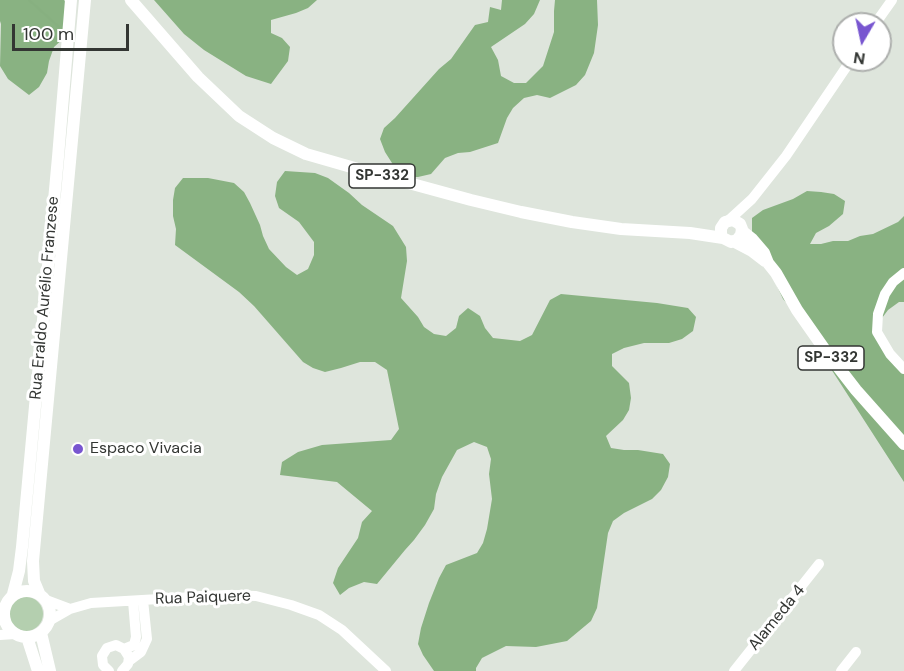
<!DOCTYPE html>
<meta charset="utf-8">
<style>
body{margin:0}
#map{position:relative;width:904px;height:671px;overflow:hidden;background:#dee5dc;font-family:"DM Sans",sans-serif}
canvas{display:block}
.north{position:absolute;left:832px;top:12px;width:60px;height:60px;box-sizing:border-box;background:#fff;border:2px solid #adafad;border-radius:50%;rotate:189deg;font-size:16px;font-weight:700;line-height:24px;text-align:center;color:#333633}
.north::after{content:'';display:block;margin:auto;width:21px;height:27px;background:#7856d0;clip-path:polygon(50% 0,100% 100%,50% 72%,0 100%)}
.scale{position:absolute;left:12px;top:24px;width:117px;height:27px;box-sizing:border-box;border:3px solid #333633;border-top:0;padding-left:8px;font-size:18px;line-height:21px;white-space:nowrap;color:#333633;-webkit-text-stroke:4px #fff;paint-order:stroke}
</style>
<div id="map">
<canvas width="904" height="671"></canvas>
<div class="north">N</div>
<div class="scale">100 m</div>
</div>
<script>
const c = document.querySelector('canvas').getContext('2d');
c.lineJoin = 'round';
function fillPath(path, color) {
  c.fillStyle = color;
  c.fill(path, 'evenodd');
}
function toPath(rows) {
  const path = new Path2D();
  for (const r of rows) {
    if (r.length === 3) {
      path.moveTo(r[0] + r[2], r[1]);
      path.arc(r[0], r[1], r[2], 0, 2 * Math.PI);
      continue;
    }
    path.moveTo(r[0], r[1]);
    for (let i = 2; i < r.length; i += 2) path.lineTo(r[i], r[i + 1]);
  }
  return path;
}
function stroke(path, color, width, dash) {
  c.strokeStyle = color;
  c.lineWidth = width;
  c.lineCap = dash ? 'butt' : 'round';
  c.setLineDash(dash || []);
  c.stroke(path);
}
function drawText(font, color, halo, rows, align = 'center') {
  c.font = font + ' "DM Sans",sans-serif';
  c.lineWidth = 6;
  c.setLineDash([]);
  c.textBaseline = 'middle';
  c.strokeStyle = halo;
  c.fillStyle = color;
  for (const [text, x, y, turn = 0] of rows) {
    c.save();
    c.translate(x, y);
    c.rotate((+turn || 0) * Math.PI / 180);
    c.textAlign = isNaN(turn) ? turn : align;
    if (halo) c.strokeText(text, 0, 0);
    c.fillText(text, 0, 0);
    c.restore();
  }
}
const green = toPath([
 [26,614,17]
]);
const forest = toPath([
 [0,0,64,0,73,13,64,38,54,47,49,61,47,73,39,87,29,95,8,79,0,66,1,24,0,21],
 [154,0,317,0,308,8,296,13,271,20,271,33,282,38,290,47,288,61,271,84,246,76,204,50,184,34],
 [502,0,540,0,534,14,525,24,491,47,498,60,501,76,514,83,526,83,543,66,554,32,554,11,555,0,597,0,598,25,594,53,585,75,576,85,550,98,537,95,524,98,513,108,507,118,498,143,470,152,458,153,445,158,431,174,418,177,407,177,397,175,392,163,385,152,380,139,384,128,395,118,439,69,451,59,475,25,488,22,490,7,501,10],
 [285,171,315,173,328,178,349,193,362,205,393,226,406,247,407,261,401,298,418,317,424,327,434,334,446,336,456,328,459,316,468,308,480,316,485,328,493,338,520,341,532,335,550,300,561,294,657,303,688,308,696,317,693,331,682,339,669,343,644,343,624,348,612,354,612,366,629,383,631,398,629,410,623,420,606,436,611,448,624,450,638,450,663,454,670,464,668,477,661,490,652,499,624,513,613,521,608,533,597,608,591,621,567,641,536,647,506,646,482,658,476,668,476,671,434,671,423,655,418,644,421,628,429,603,439,578,446,565,477,553,483,543,487,529,492,499,489,474,491,459,487,447,474,442,457,450,442,477,436,494,434,509,425,525,414,540,405,550,377,584,364,582,349,588,340,595,333,583,338,568,358,538,362,522,372,511,337,482,280,475,282,462,298,452,322,445,391,440,399,429,387,370,375,362,360,362,341,368,325,372,313,368,303,362,254,306,239,292,175,245,176,229,173,216,173,200,175,188,183,178,208,178,234,183,244,192,250,203,260,225,263,236,269,249,286,267,297,275,308,269,314,255,314,242,299,222,279,208,275,196,277,182],
 [807,191,821,192,834,194,845,201,843,214,829,226,816,233,810,244,821,244,833,241,848,241,860,236,873,234,898,222,904,216,904,302,899,302,888,310,879,322,879,334,904,373,904,482,793,310,783,299,752,232,752,218,763,210,793,199]
]);
const stream = toPath([
 [29,0,59,27]
]);
const minor = toPath([
 [875,24,892,0],
 [729,220,752,199,786,156,851,60],
 [904,273,893,282,885,294,878,314,877,332,890,354,904,369],
 [46,600,70,609],
 [0,616,3,612],
 [49,621,70,609,91,603,227,595,256,596,291,605,319,615,342,630,386,671],
 [0,635,15,634],
 [124,649,134,645,136,637,133,601],
 [129,661,141,652,147,639,143,600],
 [109,671,103,665,102,656,107,648,116,645,124,649,129,657,128,664,122,671],
 [734,671,819,564],
 [841,671,856,652]
]);
const major = toPath([
 [131,0,198,77,239,116,273,138,306,154,372,173,471,200,521,212,572,222,621,229,690,233,723,238,731,242,737,240,741,235,742,229,740,224,733,220,725,222,721,228,721,235,723,238],
 [742,231,752,239,764,253,768,263,776,273,797,310,825,350,856,390,904,444],
 [733,241,752,251,765,261],
 [27,614,23],
 [39,593,34,581,33,561,85,0],
 [13,594,19,571,22,547,58,157,71,0],
 [41,633,50,671],
 [27,637,38,671]
]);
const markers = [
 [78,449,6,"#7856d0"]
];
const shields = [
 [382,176,66],
 [831,358,66]
];
const shieldNames = [
 ["SP-332",382,176],
 ["SP-332",831,358]
];
const streetNames = [
 ["Rua Eraldo Aurélio Franzese",45,298,-85],
 ["Rua Paiquere",203,598,-2],
 ["Alameda 4",777,618,-51]
];
const poiNames = [
 ["Espaco Vivacia",90,449]
];
fillPath(green, '#b4cfaf');
fillPath(forest, '#89b282');
stroke(stream, '#87b080', 2);
stroke(minor, '#fff', 10);
stroke(major, '#fff', 12);
for (const [x, y, r, color] of markers) {
  const dot = new Path2D();
  dot.arc(x, y, r, 0, 2 * Math.PI);
  c.fillStyle = color;
  c.fill(dot);
  stroke(dot, '#fff', 2);
}
for (const [x, y, w] of shields) {
  const box = new Path2D();
  box.roundRect(x - w / 2, y - 12, w, 24, 4.5);
  c.fillStyle = '#fff';
  c.fill(box);
  stroke(box, '#333633', 1.5);
}
drawText('bold 15px', '#333633', null, shieldNames);
drawText('16px', '#333633', '#fff', streetNames);
drawText('16px', '#333633', '#fff', poiNames, 'left');
</script>
